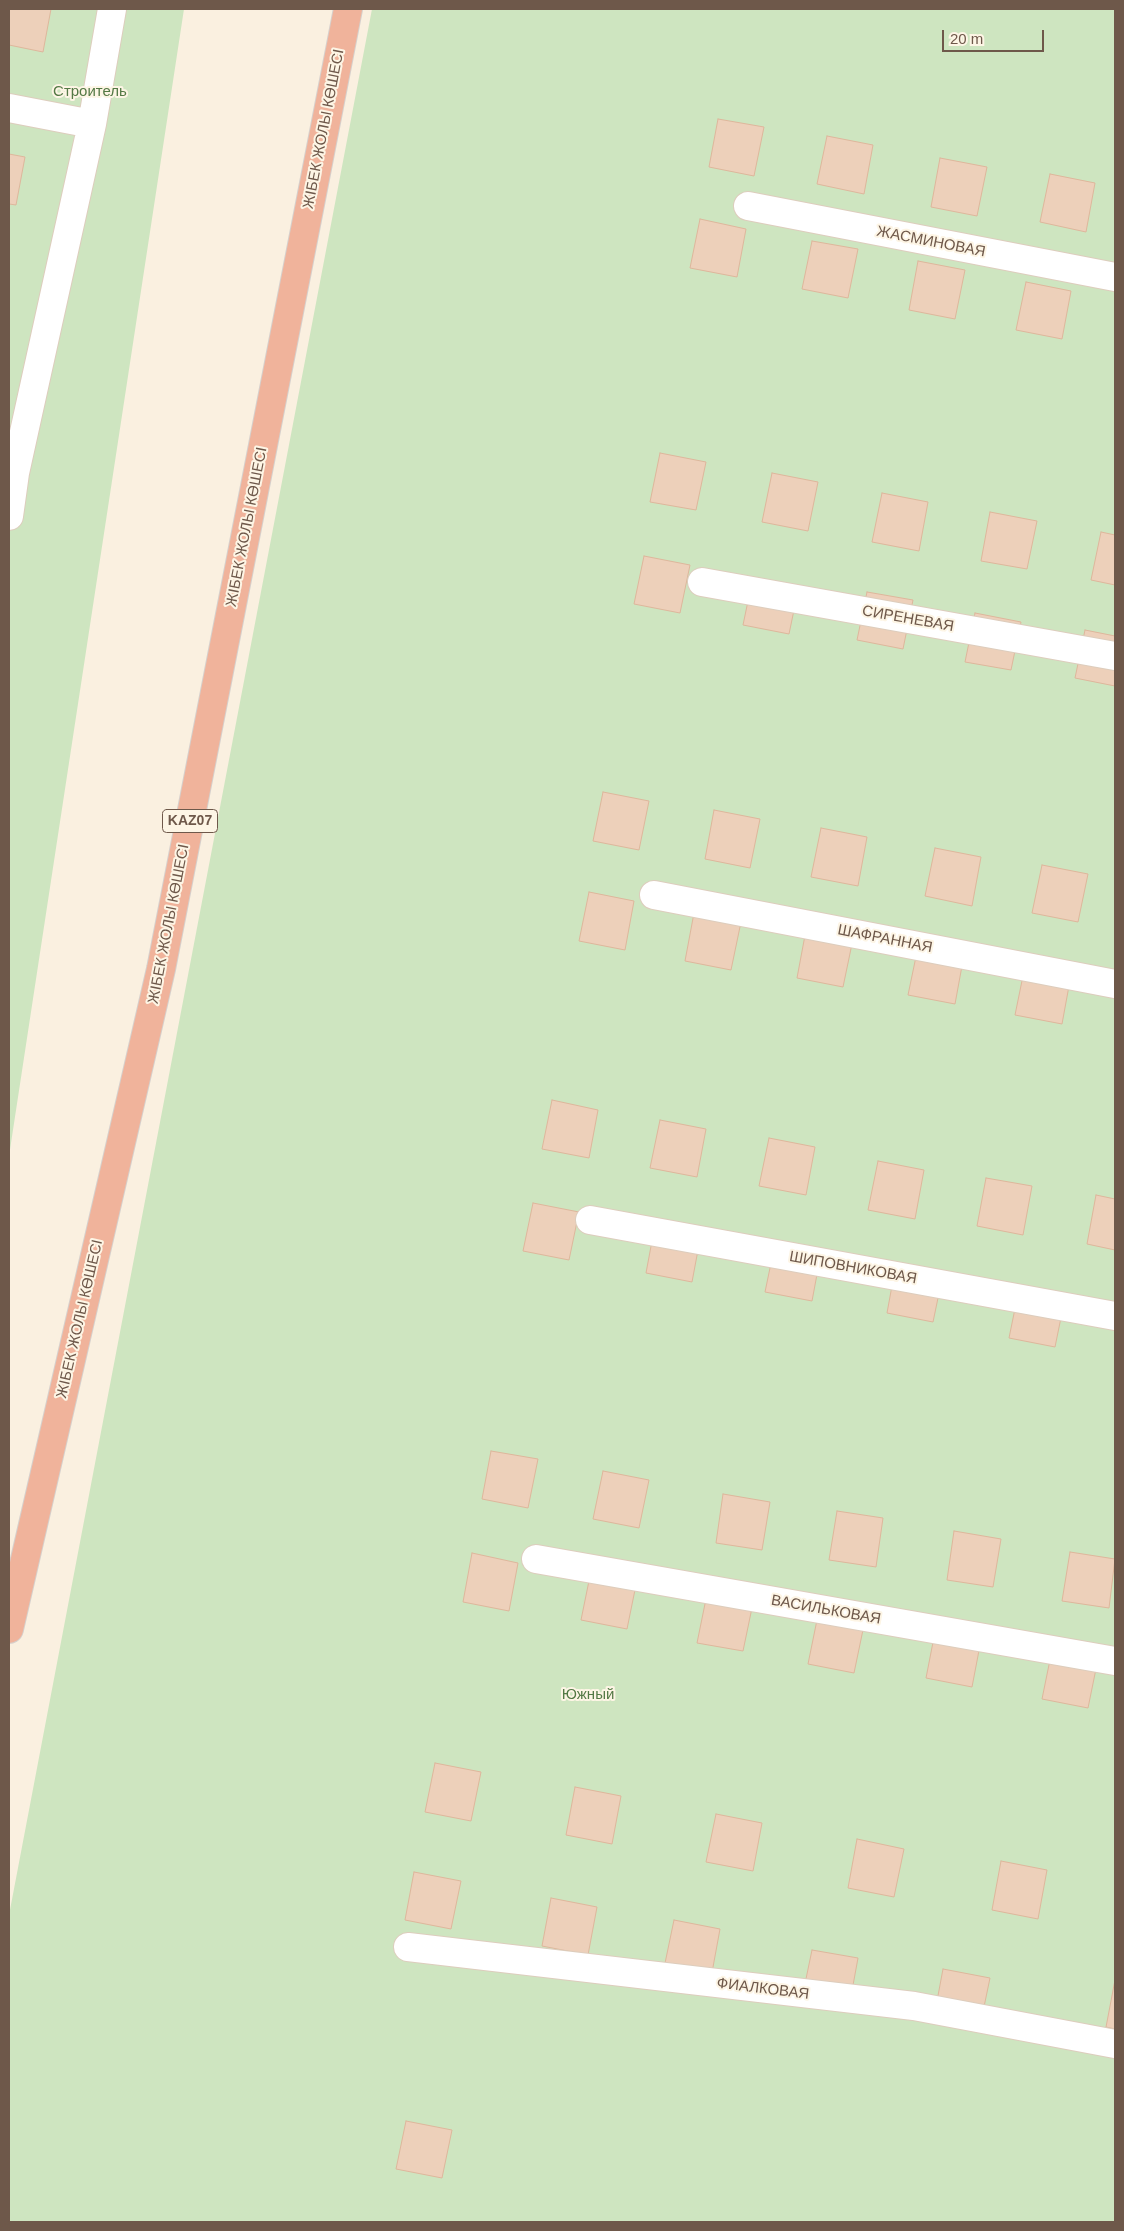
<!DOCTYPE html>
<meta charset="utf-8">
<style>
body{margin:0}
#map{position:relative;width:1124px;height:2231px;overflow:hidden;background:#faf0e0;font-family:Arial,sans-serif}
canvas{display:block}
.frame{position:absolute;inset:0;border:10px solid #6e584a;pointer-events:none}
.scale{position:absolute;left:942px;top:30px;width:102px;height:22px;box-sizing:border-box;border:2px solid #6e584a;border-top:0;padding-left:6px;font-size:15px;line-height:18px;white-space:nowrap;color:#6e584a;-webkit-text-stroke:4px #fdf5e5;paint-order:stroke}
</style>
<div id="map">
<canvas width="1124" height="2231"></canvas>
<div class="frame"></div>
<div class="scale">20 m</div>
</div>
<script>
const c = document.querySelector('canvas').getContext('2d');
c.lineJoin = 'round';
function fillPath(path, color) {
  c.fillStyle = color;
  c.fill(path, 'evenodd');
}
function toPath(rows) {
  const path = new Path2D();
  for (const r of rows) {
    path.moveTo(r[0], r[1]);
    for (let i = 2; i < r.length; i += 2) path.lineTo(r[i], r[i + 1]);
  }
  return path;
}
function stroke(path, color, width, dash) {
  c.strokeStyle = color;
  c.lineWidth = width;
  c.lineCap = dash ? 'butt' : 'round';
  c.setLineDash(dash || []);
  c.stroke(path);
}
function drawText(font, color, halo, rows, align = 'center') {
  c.font = font + ' Arial,sans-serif';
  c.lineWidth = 4;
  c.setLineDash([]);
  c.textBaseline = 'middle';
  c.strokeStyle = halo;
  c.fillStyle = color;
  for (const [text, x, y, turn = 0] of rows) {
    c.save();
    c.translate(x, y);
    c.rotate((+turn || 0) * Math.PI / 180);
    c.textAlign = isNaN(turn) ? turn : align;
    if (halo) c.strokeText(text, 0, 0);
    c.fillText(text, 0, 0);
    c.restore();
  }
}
const green = toPath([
 [9,9,184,9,9,1156],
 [372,9,1115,9,1115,2222,9,2222,9,1915]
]);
const building = toPath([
 [9,9,51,9,43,52,9,45,9,9],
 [718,119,764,127,754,176,709,167,718,119],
 [827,136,873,145,864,194,817,184,827,136],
 [9,154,25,157,16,205,9,204,9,154],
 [940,158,987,167,977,216,931,207,940,158],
 [1050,174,1095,183,1086,232,1040,222,1050,174],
 [700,219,746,229,737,277,690,268,700,219],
 [812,241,858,249,848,298,802,289,812,241],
 [918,261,965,270,955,319,909,310,918,261],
 [1026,282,1071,291,1062,339,1016,330,1026,282],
 [660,453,706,462,696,510,650,502,660,453],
 [772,473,818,482,808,531,762,522,772,473],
 [882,493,928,502,919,551,872,542,882,493],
 [990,512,1037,521,1027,569,981,561,990,512],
 [1101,532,1115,535,1115,585,1091,580,1101,532],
 [644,556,690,565,680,613,634,604,644,556],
 [753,577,799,586,789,634,743,625,753,577],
 [867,592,913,600,903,649,857,640,867,592],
 [975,613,1021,622,1011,670,965,662,975,613],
 [1085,630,1115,636,1115,686,1075,678,1085,630],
 [603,792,649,801,639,850,593,841,603,792],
 [714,810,760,819,750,868,705,859,714,810],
 [821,828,867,837,858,886,811,877,821,828],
 [935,848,981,857,972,906,925,896,935,848],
 [1042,865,1088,874,1078,922,1032,913,1042,865],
 [589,892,634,901,625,950,579,941,589,892],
 [694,913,741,922,731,970,685,961,694,913],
 [806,930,853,939,843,987,797,978,806,930],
 [918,947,964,955,955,1004,908,995,918,947],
 [1025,966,1071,975,1062,1024,1015,1015,1025,966],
 [552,1100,598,1110,589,1158,542,1149,552,1100],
 [660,1120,706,1129,697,1177,650,1168,660,1120],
 [769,1138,815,1147,806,1195,759,1186,769,1138],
 [878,1161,924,1170,915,1219,868,1210,878,1161],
 [986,1178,1032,1186,1023,1235,977,1226,986,1178],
 [1096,1195,1115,1199,1115,1250,1087,1244,1096,1195],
 [533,1203,579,1212,569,1260,523,1251,533,1203],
 [655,1225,701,1234,692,1282,646,1273,655,1225],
 [775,1244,821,1253,812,1301,765,1292,775,1244],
 [896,1264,943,1274,933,1322,887,1313,896,1264],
 [1019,1289,1065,1298,1055,1347,1009,1338,1019,1289],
 [491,1451,538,1459,528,1508,482,1499,491,1451],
 [603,1471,649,1480,639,1528,593,1519,603,1471],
 [723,1494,770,1502,762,1550,716,1543,723,1494],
 [837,1511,883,1518,876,1567,829,1560,837,1511],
 [954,1531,1001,1539,993,1587,947,1580,954,1531],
 [1070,1552,1115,1559,1109,1608,1062,1601,1070,1552],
 [472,1553,518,1563,509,1611,463,1602,472,1553],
 [591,1571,637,1580,627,1629,581,1620,591,1571],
 [707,1594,753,1603,743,1651,697,1643,707,1594],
 [818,1615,864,1625,854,1673,808,1664,818,1615],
 [935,1632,981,1640,972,1687,926,1678,935,1632],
 [1052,1650,1098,1659,1088,1708,1042,1699,1052,1650],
 [435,1763,481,1772,471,1821,425,1812,435,1763],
 [575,1787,621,1796,612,1844,566,1835,575,1787],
 [716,1814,762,1823,753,1871,706,1862,716,1814],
 [857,1839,904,1849,894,1897,848,1888,857,1839],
 [1001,1861,1047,1870,1038,1919,992,1910,1001,1861],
 [414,1872,461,1881,451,1929,405,1920,414,1872],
 [551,1898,597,1907,588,1955,542,1946,551,1898],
 [674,1920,720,1929,711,1978,664,1968,674,1920],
 [812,1950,858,1958,849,2007,802,1998,812,1950],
 [943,1969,990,1978,980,2026,934,2017,943,1969],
 [1115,1980,1115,2029,1106,2027,1115,1980],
 [406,2121,452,2130,442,2178,396,2169,406,2121]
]);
const minor = toPath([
 [9,108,92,124],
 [748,206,1115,277],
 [9,516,15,473,92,124,112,9],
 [702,582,1115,656],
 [654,895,1115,984],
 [590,1220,1115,1316],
 [536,1559,1115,1661],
 [408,1947,914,2006,1115,2044]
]);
const highway = toPath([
 [9,1629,161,969,348,9]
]);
const shields = [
 [190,821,55]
];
const shieldNames = [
 ["KAZ07",190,821]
];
const parkNames = [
 ["Строитель",90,92],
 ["Южный",588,1695]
];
const streetNames = [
 ["ЖІБЕК ЖОЛЫ КӨШЕСІ",324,129,-79],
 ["ЖАСМИНОВАЯ",931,242,11],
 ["ЖІБЕК ЖОЛЫ КӨШЕСІ",247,527,-79],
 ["СИРЕНЕВАЯ",908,619,10],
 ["ЖІБЕК ЖОЛЫ КӨШЕСІ",169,924,-79],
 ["ШАФРАННАЯ",885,939,11],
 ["ШИПОВНИКОВАЯ",853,1268,10],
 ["ЖІБЕК ЖОЛЫ КӨШЕСІ",80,1319,-77],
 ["ВАСИЛЬКОВАЯ",826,1610,10],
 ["ФИАЛКОВАЯ",763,1989,7]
];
fillPath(green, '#cee5c0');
fillPath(building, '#edd0ba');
stroke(building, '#deb79c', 1);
stroke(minor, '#ddcdbd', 30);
stroke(highway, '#d6d0cc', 30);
stroke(minor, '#fff', 28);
stroke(highway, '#f0b39b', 28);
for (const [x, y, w] of shields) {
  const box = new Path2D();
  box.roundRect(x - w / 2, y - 11.5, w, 23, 4);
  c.fillStyle = '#fdf5e5';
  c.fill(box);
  stroke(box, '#6e584a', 1);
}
drawText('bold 14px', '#6e584a', null, shieldNames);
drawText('15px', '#547945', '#fdf5e5', parkNames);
drawText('15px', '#6e584a', '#fdf5e5', streetNames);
</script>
